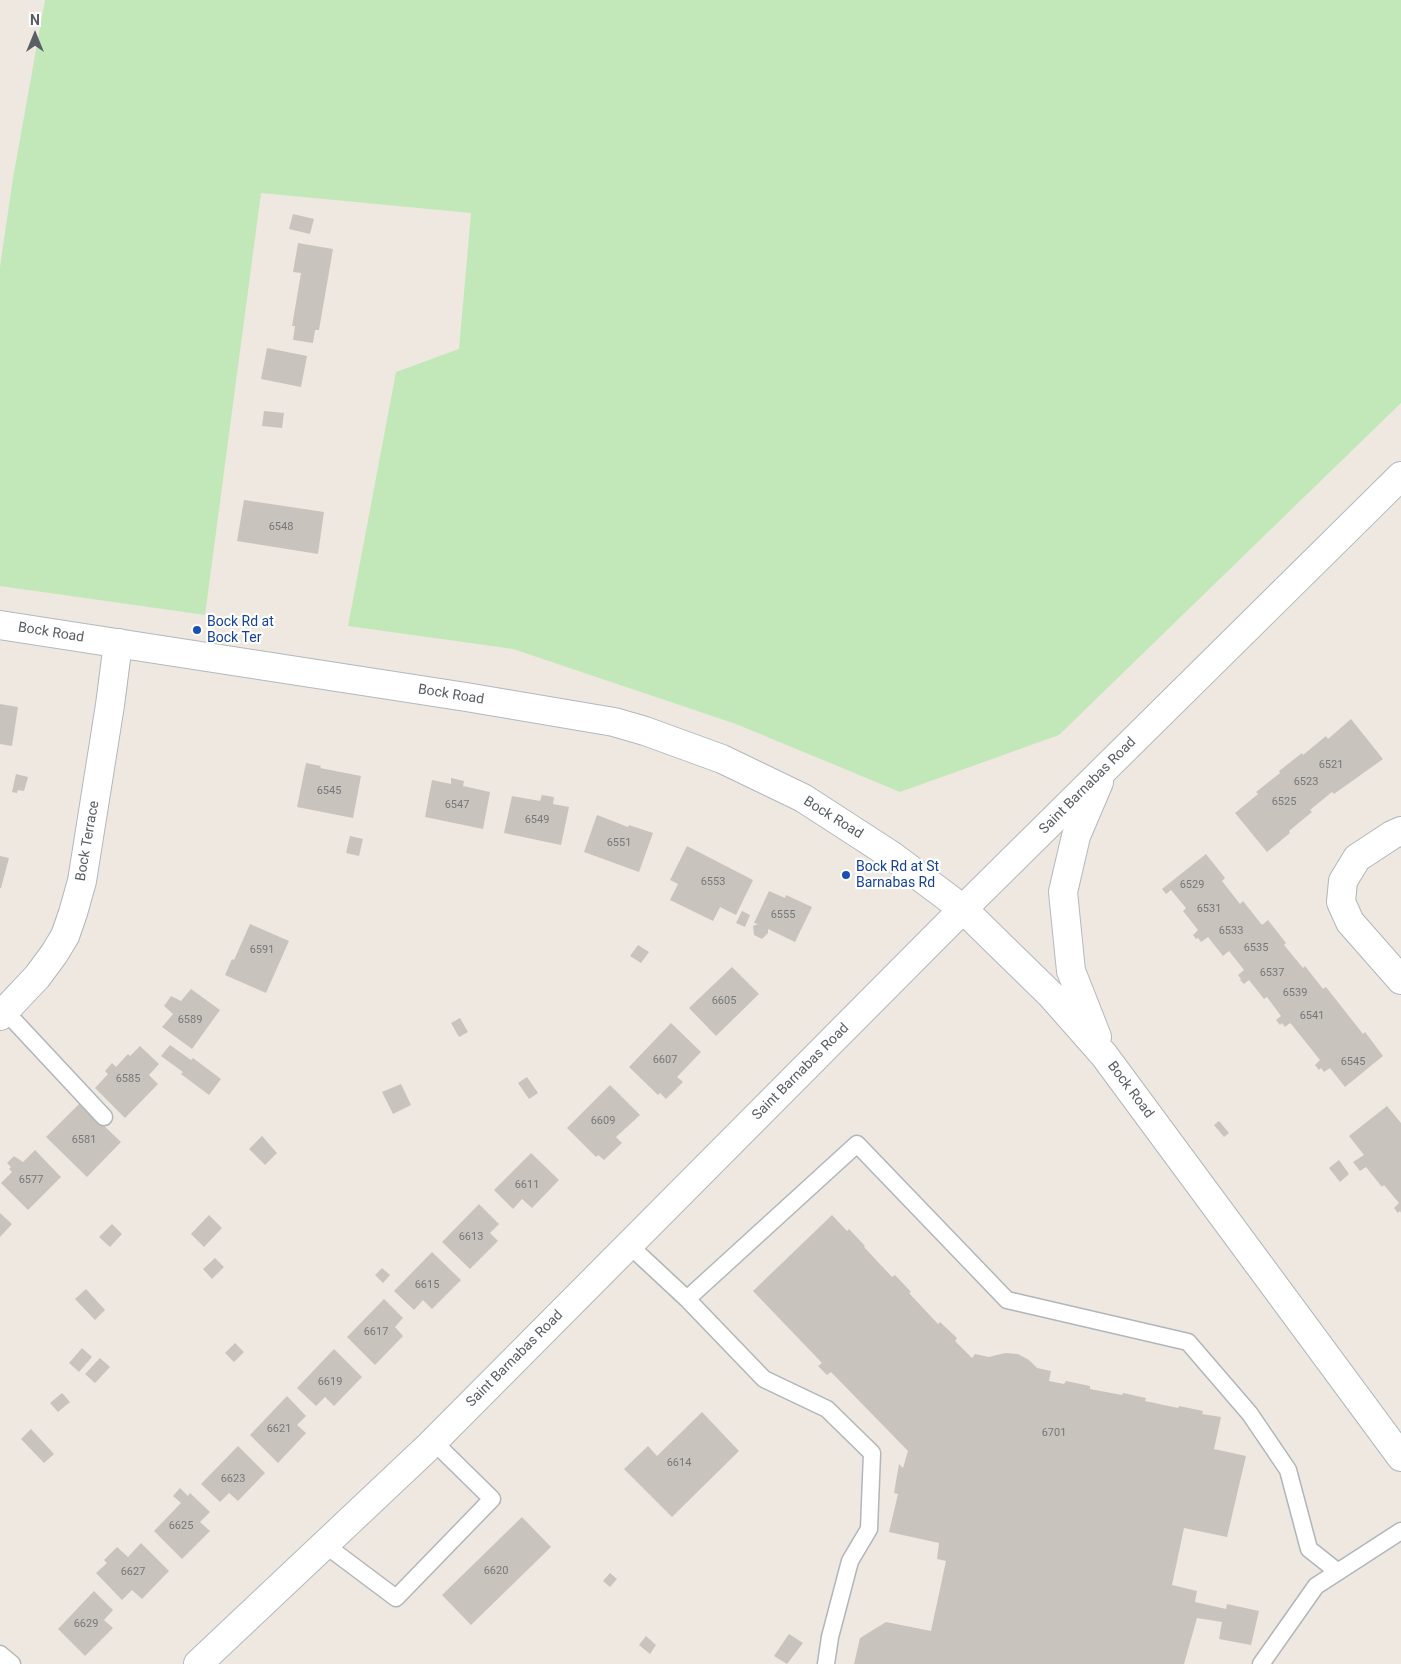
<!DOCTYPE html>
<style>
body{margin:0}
#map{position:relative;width:1401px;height:1664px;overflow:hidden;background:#eee8e0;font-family:Roboto,sans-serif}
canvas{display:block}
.north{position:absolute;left:10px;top:10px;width:50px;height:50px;-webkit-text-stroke:4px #fff;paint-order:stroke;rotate:0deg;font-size:14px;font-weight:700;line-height:20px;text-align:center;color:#595f63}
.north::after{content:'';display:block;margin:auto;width:18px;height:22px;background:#595f63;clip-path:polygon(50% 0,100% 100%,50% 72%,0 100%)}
</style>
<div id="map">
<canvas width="1401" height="1664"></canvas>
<div class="north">N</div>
</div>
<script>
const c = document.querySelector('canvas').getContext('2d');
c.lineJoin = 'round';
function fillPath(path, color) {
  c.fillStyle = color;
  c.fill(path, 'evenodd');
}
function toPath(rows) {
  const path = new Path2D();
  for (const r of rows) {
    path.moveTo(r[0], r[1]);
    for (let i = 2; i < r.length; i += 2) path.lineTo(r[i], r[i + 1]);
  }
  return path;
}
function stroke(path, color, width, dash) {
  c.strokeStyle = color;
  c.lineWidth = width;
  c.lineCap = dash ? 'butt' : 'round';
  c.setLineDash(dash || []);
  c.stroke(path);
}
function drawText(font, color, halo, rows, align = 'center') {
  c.font = font + ' Roboto,sans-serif';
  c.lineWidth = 4.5;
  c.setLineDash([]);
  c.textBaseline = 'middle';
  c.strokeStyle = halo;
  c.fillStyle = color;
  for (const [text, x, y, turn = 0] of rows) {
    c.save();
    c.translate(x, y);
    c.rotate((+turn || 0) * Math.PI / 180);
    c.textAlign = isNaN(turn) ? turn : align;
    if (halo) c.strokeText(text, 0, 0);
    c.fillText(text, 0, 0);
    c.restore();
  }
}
const green = toPath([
 [45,0,1401,0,1401,403,1059,735,900,792,736,724,513,649,348,626,396,372,459,349,471,213,261,193,205,615,0,586,0,267,13,178]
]);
const building = toPath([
 [293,214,314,219,310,234,289,229],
 [298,243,333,249,319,330,315,330,313,343,293,340,295,326,292,326,301,273,293,272],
 [267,348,307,356,301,387,261,379],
 [264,411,284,413,282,428,262,426],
 [244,500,324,512,318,554,237,541],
 [0,704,18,707,12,746,0,744],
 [1351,719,1383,759,1334,794,1332,792,1310,810,1312,812,1289,831,1290,833,1267,852,1235,813,1258,794,1256,792,1280,773,1279,771,1302,753,1303,755,1326,736,1328,739],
 [306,763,321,766,320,768,361,776,353,818,297,807],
 [16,774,28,777,24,791,18,790,17,793,12,792],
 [451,778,464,781,463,786,490,792,483,829,425,817,432,780,451,784],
 [542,795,554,797,553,804,569,807,561,845,504,833,512,796,540,801],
 [597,815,628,827,629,825,653,833,639,872,584,852],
 [350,836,363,839,359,856,346,853],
 [687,846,753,880,736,915,720,907,713,921,670,900,678,884,670,880],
 [1206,854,1225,878,1222,881,1240,904,1243,901,1262,925,1268,920,1286,943,1284,945,1303,968,1305,966,1323,989,1326,987,1363,1034,1365,1032,1383,1056,1345,1087,1330,1068,1324,1072,1321,1068,1319,1070,1315,1065,1320,1060,1292,1025,1290,1023,1285,1027,1282,1023,1280,1025,1276,1020,1281,1016,1267,997,1264,999,1249,980,1244,984,1240,980,1241,979,1238,975,1244,970,1229,951,1223,956,1208,937,1201,942,1198,938,1196,939,1193,935,1198,930,1183,911,1186,908,1171,890,1166,894,1162,889],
 [0,856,9,858,1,888,0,888],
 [769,891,785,898,786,895,812,907,795,942,768,929,768,933,762,939,754,935,753,926,758,924,754,923],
 [742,911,750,915,745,927,736,923],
 [250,924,289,941,266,993,225,975,232,959,234,960],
 [638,945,649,952,641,963,630,956],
 [732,967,759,994,716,1036,689,1008],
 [191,989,220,1010,192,1049,162,1027,173,1014,164,1006,171,996,181,1001],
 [460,1018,468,1032,459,1037,451,1023],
 [671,1023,701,1052,677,1077,683,1082,666,1099,660,1093,658,1095,629,1067],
 [170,1045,191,1060,193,1058,221,1079,209,1095,181,1074,183,1072,161,1056],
 [140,1046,159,1064,149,1075,158,1084,125,1118,95,1088,108,1074,105,1071,112,1063,116,1067,128,1054,130,1056],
 [527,1077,538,1093,529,1099,518,1083],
 [401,1084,411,1105,393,1114,382,1092],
 [610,1085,640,1115,616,1137,622,1143,604,1160,598,1155,596,1157,567,1128],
 [80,1103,121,1142,87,1177,46,1137],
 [1387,1106,1401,1123,1401,1213,1400,1211,1398,1213,1394,1208,1399,1203,1384,1185,1382,1187,1366,1167,1360,1171,1353,1162,1364,1155,1349,1136],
 [1219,1121,1229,1133,1224,1137,1214,1125],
 [262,1136,277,1153,265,1165,249,1149],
 [35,1150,61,1177,28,1210,1,1183,12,1172,9,1169,11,1167,7,1163,14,1156,23,1162],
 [531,1153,559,1180,532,1208,522,1199,513,1209,494,1190],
 [1339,1160,1349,1174,1340,1182,1329,1168],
 [479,1204,499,1224,490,1233,498,1241,470,1269,442,1242],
 [0,1213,12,1224,0,1237],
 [209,1215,222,1228,204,1247,191,1234],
 [832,1215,847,1231,849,1229,865,1246,864,1247,892,1277,895,1275,911,1292,909,1293,938,1324,940,1322,957,1338,955,1341,972,1358,975,1354,989,1357,1005,1353,1018,1354,1029,1360,1037,1368,1051,1371,1049,1381,1064,1384,1066,1381,1090,1386,1090,1389,1122,1395,1123,1393,1146,1398,1145,1401,1178,1408,1179,1406,1203,1411,1202,1414,1221,1417,1214,1449,1246,1456,1227,1537,1184,1528,1172,1585,1197,1591,1195,1602,1226,1609,1227,1604,1259,1611,1251,1645,1219,1639,1222,1622,1197,1618,1184,1664,854,1664,860,1638,886,1622,931,1631,946,1561,937,1559,939,1543,889,1532,898,1494,894,1493,899,1464,903,1468,908,1451,831,1372,827,1375,818,1366,822,1363,753,1291],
 [112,1224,122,1234,110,1247,99,1237],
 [432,1252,461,1280,432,1309,423,1300,414,1310,394,1291],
 [215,1258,224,1267,212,1279,203,1269],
 [382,1268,390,1275,383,1283,375,1275],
 [86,1289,105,1310,95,1320,75,1299],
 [384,1299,403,1318,395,1327,403,1336,375,1365,347,1337],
 [235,1343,244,1352,234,1362,225,1353],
 [82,1348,92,1357,79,1372,69,1363],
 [334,1349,362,1377,334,1406,325,1397,316,1406,297,1388],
 [100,1358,110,1367,95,1383,85,1374],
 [62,1393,70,1402,58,1412,50,1403],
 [287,1396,306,1416,297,1425,306,1433,278,1463,250,1435],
 [702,1412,739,1451,672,1517,624,1469,648,1446,657,1456],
 [31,1429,54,1454,44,1463,21,1439],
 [238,1446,265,1473,238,1501,229,1493,220,1502,201,1484],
 [180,1488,188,1496,190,1493,210,1512,200,1522,210,1531,182,1559,154,1531,181,1503,173,1496],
 [522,1517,551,1547,471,1625,442,1595],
 [141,1543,169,1571,142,1599,132,1590,122,1600,96,1573,107,1563,104,1560,117,1547,128,1557],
 [610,1573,617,1579,610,1587,603,1581],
 [94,1591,113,1610,104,1620,113,1628,85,1656,58,1629],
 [789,1634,803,1643,787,1664,774,1656],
 [646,1636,656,1645,650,1654,639,1645]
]);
const service = toPath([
 [5,1011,104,1117],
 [629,1245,687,1299,764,1379,827,1409,872,1453,869,1529,850,1561,830,1637,826,1664],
 [687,1299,857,1144,1007,1300,1188,1342,1250,1414,1288,1470,1309,1549,1338,1572],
 [324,1544,396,1598,492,1499,433,1441],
 [0,1654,12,1664],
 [1261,1664,1316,1586,1401,1531]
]);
const minor = toPath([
 [1401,831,1392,835,1357,858,1343,881,1341,902,1350,922,1401,980],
 [0,1016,37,977,54,954,65,936,73,913,82,881,110,705,118,643]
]);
const secondary = toPath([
 [0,625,466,697,614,722,645,731,722,759,803,798,891,855,963,909,1051,995,1104,1055,1401,1457],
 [1097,1037,1071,971,1063,892,1076,836,1099,782],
 [198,1664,427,1448,963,909,1401,476]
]);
const markers = [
 [197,630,5,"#1a4fb4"],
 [846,875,5,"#1a4fb4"]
];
const numberNames = [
 ["6548",281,527],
 ["6521",1331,765],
 ["6523",1306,782],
 ["6545",329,791],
 ["6525",1284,802],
 ["6547",457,805],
 ["6549",537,820],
 ["6551",619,843],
 ["6553",713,882],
 ["6529",1192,885],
 ["6531",1209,909],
 ["6555",783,915],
 ["6533",1231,931],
 ["6535",1256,948],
 ["6591",262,950],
 ["6537",1272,973],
 ["6539",1295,993],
 ["6605",724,1001],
 ["6541",1312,1016],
 ["6589",190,1020],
 ["6607",665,1060],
 ["6545",1353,1062],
 ["6585",128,1079],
 ["6609",603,1121],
 ["6581",84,1140],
 ["6577",31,1180],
 ["6611",527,1185],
 ["6613",471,1237],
 ["6615",427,1285],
 ["6617",376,1332],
 ["6619",330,1382],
 ["6621",279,1429],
 ["6701",1054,1433],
 ["6614",679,1463],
 ["6623",233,1479],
 ["6625",181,1526],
 ["6620",496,1571],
 ["6627",133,1572],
 ["6629",86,1624]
];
const transitNames = [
 ["Bock Rd at",207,622],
 ["Bock Ter",207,638],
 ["Bock Rd at St",856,867],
 ["Barnabas Rd",856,883]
];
const streetNames = [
 ["Bock Road",51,633,9],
 ["Bock Road",451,695,9],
 ["Saint Barnabas Road",1088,786,-45],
 ["Bock Road",833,818,32],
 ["Bock Terrace",88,841,-80],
 ["Saint Barnabas Road",801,1072,-45],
 ["Bock Road",1130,1090,53],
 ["Saint Barnabas Road",515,1359,-45]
];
fillPath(green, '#c2e8ba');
fillPath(building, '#c9c3bd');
stroke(service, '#b1b6ba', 19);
stroke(minor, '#b1b6ba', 30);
stroke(secondary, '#b2b8bd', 30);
stroke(service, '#fff', 16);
stroke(minor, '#fff', 28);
stroke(secondary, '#fff', 28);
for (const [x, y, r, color] of markers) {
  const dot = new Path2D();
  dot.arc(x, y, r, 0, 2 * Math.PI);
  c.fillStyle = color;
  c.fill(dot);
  stroke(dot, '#fff', 2);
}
drawText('11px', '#75787a', null, numberNames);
drawText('14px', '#164399', '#fff', transitNames, 'left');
drawText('14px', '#595f63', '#fff', streetNames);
</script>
